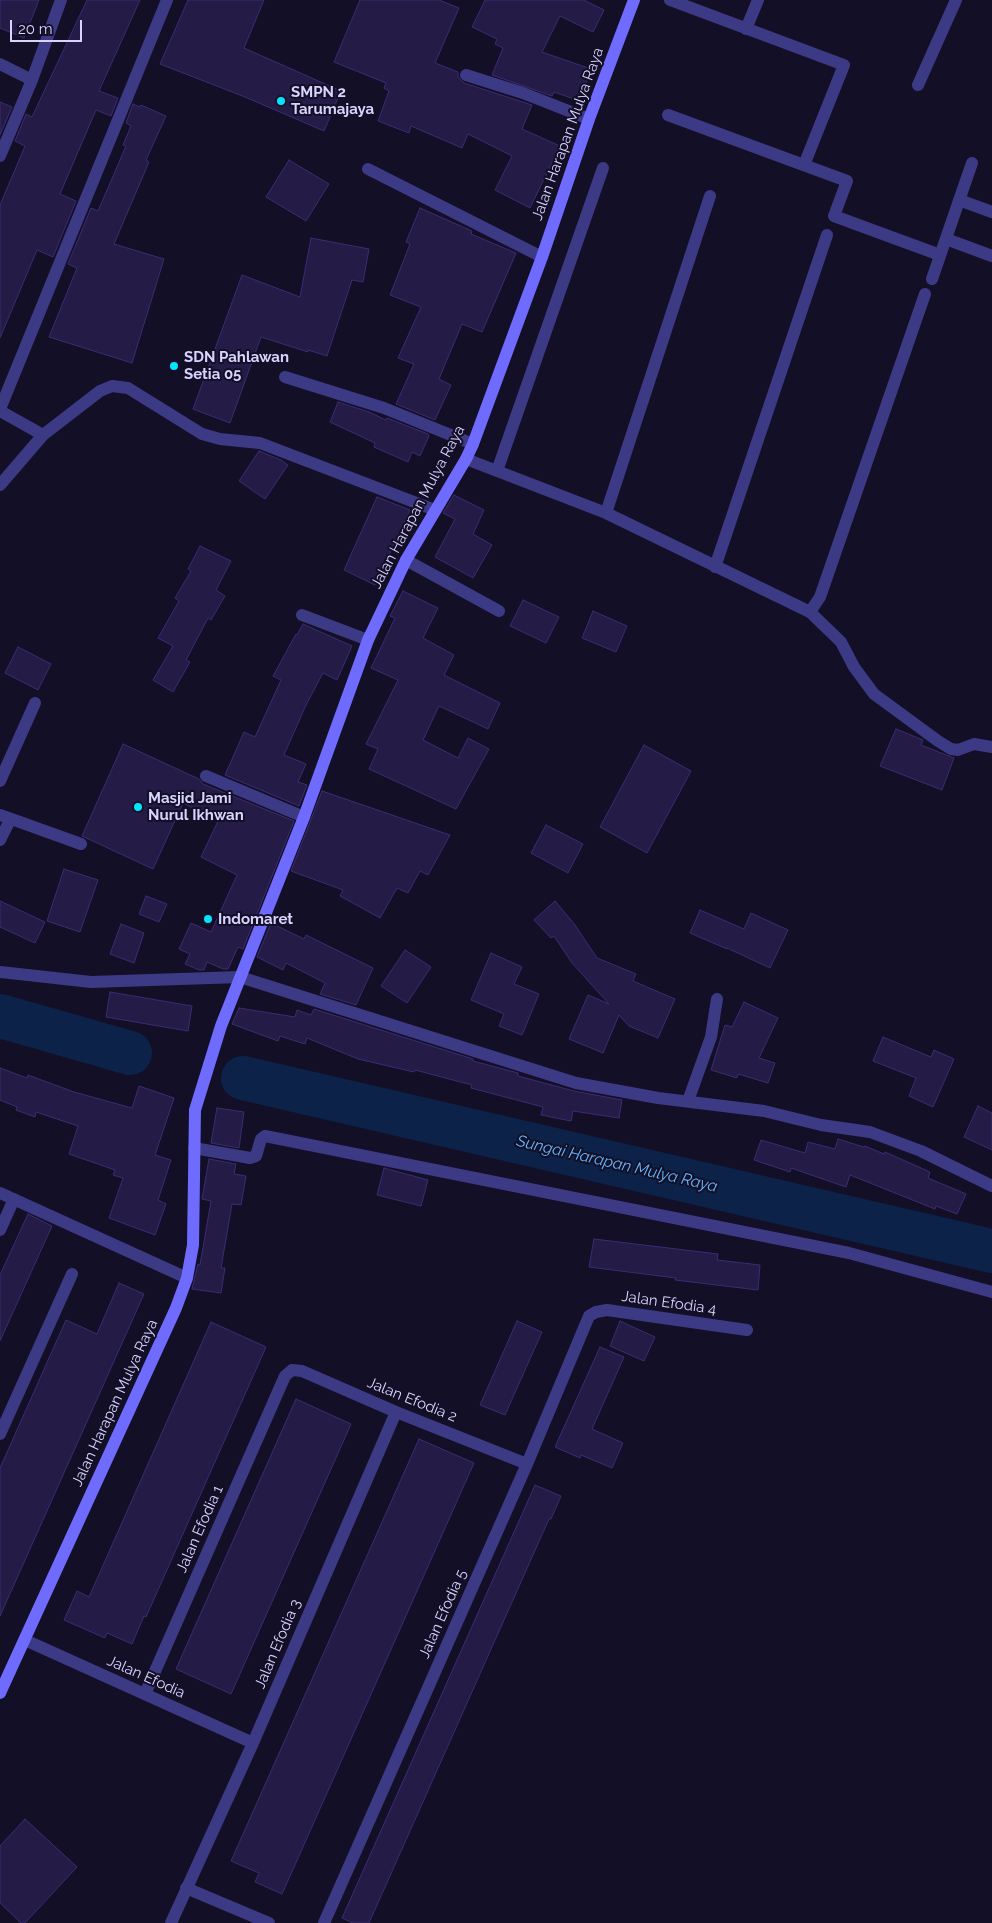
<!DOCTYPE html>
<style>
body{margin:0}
#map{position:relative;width:992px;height:1923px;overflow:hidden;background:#130f26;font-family:Raleway,sans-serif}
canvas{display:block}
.scale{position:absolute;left:10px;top:20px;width:72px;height:22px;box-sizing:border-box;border:2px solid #d9d4ff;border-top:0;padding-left:6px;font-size:15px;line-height:18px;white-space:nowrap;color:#d9d4ff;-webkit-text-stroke:4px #130f26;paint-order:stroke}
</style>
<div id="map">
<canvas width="992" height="1923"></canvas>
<div class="scale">20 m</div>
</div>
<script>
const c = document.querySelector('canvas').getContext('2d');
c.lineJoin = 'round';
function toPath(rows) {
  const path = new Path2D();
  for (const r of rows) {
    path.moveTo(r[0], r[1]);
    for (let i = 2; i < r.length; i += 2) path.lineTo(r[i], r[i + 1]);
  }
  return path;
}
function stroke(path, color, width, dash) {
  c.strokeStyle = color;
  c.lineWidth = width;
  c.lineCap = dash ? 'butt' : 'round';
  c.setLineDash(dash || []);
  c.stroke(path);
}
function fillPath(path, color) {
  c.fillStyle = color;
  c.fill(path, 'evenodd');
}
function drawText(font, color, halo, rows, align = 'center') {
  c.font = font + ' Raleway,sans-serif';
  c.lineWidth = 4;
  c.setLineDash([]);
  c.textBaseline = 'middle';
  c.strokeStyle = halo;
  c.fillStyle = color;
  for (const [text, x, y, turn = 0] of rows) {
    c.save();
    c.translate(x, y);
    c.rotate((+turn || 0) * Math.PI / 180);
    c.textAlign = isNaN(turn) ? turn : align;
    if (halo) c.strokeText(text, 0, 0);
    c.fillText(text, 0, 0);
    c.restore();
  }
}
const river = toPath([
 [0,1016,130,1053],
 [243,1078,992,1251]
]);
const building = toPath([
 [0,0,39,0,24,38,0,28,0,0],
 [87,0,140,0,99,91,118,98,111,116,96,110,60,194,76,201,53,257,37,250,0,338,0,205,25,146,15,141,26,114,32,117,87,0],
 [188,0,264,0,244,48,341,91,324,131,245,97,160,64,188,0],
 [360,0,439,0,459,8,435,63,458,72,458,77,464,83,532,105,522,129,560,146,530,208,495,190,512,156,468,134,462,148,411,126,409,133,378,121,389,91,384,88,386,83,334,62,360,0],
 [485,0,584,0,604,10,593,32,560,16,542,52,591,69,580,101,554,92,552,96,492,75,503,48,495,44,497,39,472,27,485,0],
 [0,102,12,107,0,135,0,102],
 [133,104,140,107,141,105,166,116,146,160,149,162,114,244,164,259,132,363,49,337,77,268,68,264,91,208,98,211,126,146,123,145,131,126,126,123,133,104],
 [289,160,329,184,306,221,266,197,289,160],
 [420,208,472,231,471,234,516,253,482,332,462,324,439,379,451,385,435,420,396,404,414,364,398,358,421,307,390,295,410,244,406,242,420,208],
 [311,238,369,249,363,282,352,280,327,356,308,350,308,352,261,337,230,423,193,409,242,275,300,297,311,238],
 [338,402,369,412,386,420,387,418,428,434,429,436,420,456,412,452,408,462,374,447,375,443,330,422,338,402],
 [259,451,281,460,288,465,265,499,239,481,259,451],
 [454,495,484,510,473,534,492,545,473,578,435,557,455,519,443,513,454,495],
 [377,497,410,510,375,585,344,570,377,497],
 [200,546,231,561,216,590,225,596,211,620,208,618,186,660,190,662,173,692,153,680,173,646,158,638,179,601,175,598,191,571,188,569,200,546],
 [403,591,438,608,423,638,454,655,444,675,500,703,488,729,439,706,423,740,458,758,468,738,489,749,456,809,369,769,378,749,366,744,398,680,371,668,395,618,390,616,403,591],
 [523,600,559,617,546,643,510,626,523,600],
 [593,611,627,626,616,652,582,638,593,611],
 [303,624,352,646,337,680,323,673,306,705,284,755,306,764,298,782,307,785,299,806,225,775,244,732,255,737,281,680,273,676,296,634,297,635,303,624],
 [18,647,51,664,38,690,5,673,18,647],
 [896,729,923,740,921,745,954,758,942,790,880,766,896,729],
 [123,744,199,779,203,784,294,821,243,949,238,947,228,969,223,969,207,962,204,970,199,970,185,964,190,954,179,949,191,923,211,932,237,875,201,857,218,821,183,803,153,869,82,836,123,744],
 [644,745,691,771,647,853,600,827,644,745],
 [322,791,450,835,428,875,420,871,408,893,397,888,380,918,340,896,343,890,291,871,322,791],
 [546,825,583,844,568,873,531,853,546,825],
 [64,869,98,880,80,932,47,921,64,869],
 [146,896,167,904,159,922,139,914,146,896],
 [0,901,45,922,35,943,0,927,0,901],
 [555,901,575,925,597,958,636,974,633,981,675,999,658,1038,629,1026,619,1015,603,1053,569,1039,588,995,609,1004,572,963,554,936,551,938,534,920,555,901],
 [700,910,744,929,751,913,788,930,770,968,727,948,727,949,690,933,700,910],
 [271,923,304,939,306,935,373,968,356,1005,320,994,325,983,286,963,283,970,257,957,271,923],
 [121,924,144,933,134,963,110,954,121,924],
 [405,950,431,967,407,1003,381,986,405,950],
 [491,953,522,967,514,984,539,994,522,1035,499,1026,504,1014,471,1000,491,953],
 [110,992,192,1006,188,1031,106,1017,110,992],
 [744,1002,778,1018,759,1058,775,1063,768,1083,738,1074,737,1078,711,1070,725,1025,732,1027,744,1002],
 [239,1008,295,1017,297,1010,311,1015,314,1009,473,1059,473,1061,518,1073,518,1076,574,1091,622,1100,619,1118,573,1111,571,1121,541,1115,543,1107,471,1088,472,1085,415,1070,414,1072,358,1059,307,1038,305,1044,280,1036,278,1041,232,1024,239,1008],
 [883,1037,931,1057,934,1050,954,1059,933,1107,909,1096,916,1078,873,1061,883,1037],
 [0,1068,27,1078,28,1075,74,1092,132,1108,139,1086,174,1098,155,1155,171,1160,158,1200,166,1204,155,1235,109,1218,123,1178,113,1175,115,1170,69,1154,78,1126,36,1112,35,1117,16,1110,17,1107,0,1100,0,1068],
 [978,1106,992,1113,992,1150,964,1137,978,1106],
 [217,1108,244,1112,239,1148,211,1143,217,1108],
 [838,1139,864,1147,865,1146,884,1154,885,1152,930,1172,928,1178,966,1194,957,1214,936,1206,935,1209,850,1175,846,1187,791,1168,790,1172,754,1160,761,1140,805,1153,808,1142,835,1149,838,1139],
 [209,1159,236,1164,234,1174,246,1176,241,1205,232,1204,221,1268,225,1268,221,1293,192,1289,198,1264,200,1265,211,1201,202,1199,209,1159],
 [384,1168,428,1180,421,1206,377,1195,384,1168],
 [28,1214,52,1226,0,1341,0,1275,28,1214],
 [594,1239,718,1254,717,1260,760,1265,758,1290,675,1280,676,1278,589,1267,594,1239],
 [119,1283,144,1294,0,1616,0,1468,66,1320,97,1334,119,1283],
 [517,1321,542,1332,505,1415,480,1405,517,1321],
 [620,1321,655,1337,644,1361,610,1346,620,1321],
 [211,1322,266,1347,146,1617,144,1616,132,1644,107,1633,105,1638,64,1620,77,1591,89,1597,211,1322],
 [600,1347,624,1357,592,1429,623,1443,612,1468,581,1455,580,1458,555,1447,600,1347],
 [296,1399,351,1424,231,1694,176,1669,296,1399],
 [419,1439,474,1463,282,1894,255,1882,259,1873,231,1861,419,1439],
 [535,1485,561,1496,551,1519,549,1519,369,1923,353,1923,342,1918,535,1485],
 [25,1819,77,1867,25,1923,21,1923,0,1903,0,1846,25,1819]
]);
const street = toPath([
 [670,0,844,65,804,165],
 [746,29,758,0],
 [0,64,32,80],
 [466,75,523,93,589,119],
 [918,85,956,0],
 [668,115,847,181,834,216,940,255],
 [0,156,32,80,61,0],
 [368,169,542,257],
 [959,200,992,212],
 [946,239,992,256],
 [932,279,972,163],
 [285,377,384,408,473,444],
 [0,409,167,0],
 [0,411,43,435],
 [466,459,606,513,810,612,820,597,925,294],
 [497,471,603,168],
 [0,485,43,435,100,391,112,386,128,388,202,434,220,439,260,443,435,510],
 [606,513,710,196],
 [406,560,499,611],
 [715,567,827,235],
 [810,612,841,642,854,667,874,694,938,741,951,749,958,750,974,744,992,747],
 [302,615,368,640],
 [206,776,304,817],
 [0,781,35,703],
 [0,815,81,844],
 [0,840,10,820],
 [0,972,91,982,240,977,576,1083,658,1098,764,1111,821,1125,870,1132,921,1151,992,1186],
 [688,1101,711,1037,717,999],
 [194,1148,250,1158,256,1156,261,1139,265,1136,849,1253,992,1292],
 [0,1193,187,1278],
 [0,1230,14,1199],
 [0,1434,72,1274],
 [25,1640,253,1743],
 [145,1694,285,1376,292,1370,302,1371,396,1412,527,1464],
 [186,1888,269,1923],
 [171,1923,253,1743,396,1412],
 [324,1923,527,1464,589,1316,596,1312,607,1310,747,1330]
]);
const secondary = toPath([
 [0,1693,176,1308,187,1278,193,1245,195,1110,221,1026,304,817,368,640,406,560,466,459,473,444,542,257,589,119,634,0]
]);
const markers = [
 [281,101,5,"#00e5ff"],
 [174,366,5,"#00e5ff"],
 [138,807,5,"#00e5ff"],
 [208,919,5,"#00e5ff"]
];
const poiNames = [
 ["SMPN 2",291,92],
 ["Tarumajaya",291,109],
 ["SDN Pahlawan",184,357],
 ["Setia 05",184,374],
 ["Masjid Jami",148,798],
 ["Nurul Ikhwan",148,815],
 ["Indomaret",218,919]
];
const streetNames = [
 ["Jalan Harapan Mulya Raya",568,134,-70],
 ["Jalan Harapan Mulya Raya",418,507,-62],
 ["Jalan Efodia 4",669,1303,8],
 ["Jalan Efodia 2",412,1400,22],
 ["Jalan Harapan Mulya Raya",115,1403,-65],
 ["Jalan Efodia 1",200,1529,-66],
 ["Jalan Efodia 5",443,1614,-66],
 ["Jalan Efodia 3",278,1644,-67],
 ["Jalan Efodia",146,1677,24]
];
const waterNames = [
 ["Sungai Harapan Mulya Raya",617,1164,13]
];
stroke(river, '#0c2248', 44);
fillPath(building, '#241b47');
stroke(building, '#3b2d73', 1);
stroke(street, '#3d3a85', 12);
stroke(secondary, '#6f6bff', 12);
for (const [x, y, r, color] of markers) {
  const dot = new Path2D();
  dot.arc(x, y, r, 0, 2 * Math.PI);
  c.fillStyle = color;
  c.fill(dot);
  stroke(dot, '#130f26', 2);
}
drawText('bold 15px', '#d9d4ff', '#130f26', poiNames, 'left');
drawText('15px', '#d9d4ff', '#130f26', streetNames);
drawText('italic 16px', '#62b6ff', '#130f26', waterNames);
</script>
